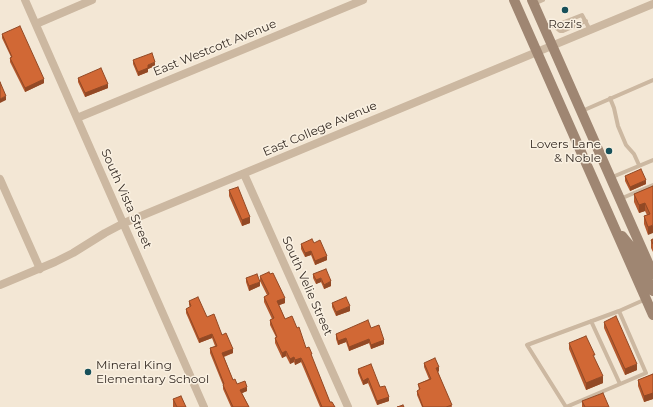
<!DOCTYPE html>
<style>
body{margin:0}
canvas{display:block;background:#f3e7d5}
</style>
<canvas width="653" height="407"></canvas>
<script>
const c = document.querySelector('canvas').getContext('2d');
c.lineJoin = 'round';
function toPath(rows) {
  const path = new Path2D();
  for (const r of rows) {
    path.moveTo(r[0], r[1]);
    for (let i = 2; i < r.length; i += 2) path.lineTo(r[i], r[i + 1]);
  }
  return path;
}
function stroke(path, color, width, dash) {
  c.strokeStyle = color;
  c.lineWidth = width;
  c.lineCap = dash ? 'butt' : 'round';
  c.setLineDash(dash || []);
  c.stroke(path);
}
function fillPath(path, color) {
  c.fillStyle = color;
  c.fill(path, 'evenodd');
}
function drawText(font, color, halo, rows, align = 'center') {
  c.font = font + ' Montserrat,sans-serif';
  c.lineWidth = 3;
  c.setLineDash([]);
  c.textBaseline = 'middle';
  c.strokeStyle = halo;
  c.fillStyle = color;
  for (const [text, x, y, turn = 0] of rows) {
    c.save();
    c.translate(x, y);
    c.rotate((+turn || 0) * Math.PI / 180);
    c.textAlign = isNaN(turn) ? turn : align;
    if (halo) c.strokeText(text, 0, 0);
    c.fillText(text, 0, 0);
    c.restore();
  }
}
const service = toPath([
 [534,4,543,0],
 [545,25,554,26,582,15,590,30],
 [554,26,560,31,563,31,586,21],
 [610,98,614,108,618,126,626,145,634,154,639,165],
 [582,111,653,80],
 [610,178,653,160],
 [620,199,653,185],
 [591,321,620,384],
 [566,407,527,345,619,311,646,299],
 [566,407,646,373,619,311]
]);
const minor = toPath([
 [25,0,204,407],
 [36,24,92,0],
 [77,118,363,0],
 [244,174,348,407],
 [0,179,40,269],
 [0,285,55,262,73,253,105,233,124,223,653,4]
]);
const secondary = toPath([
 [514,0,653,315],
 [532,0,653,274],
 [622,236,631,247,653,291]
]);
const wall = toPath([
 [2,34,44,83,25,92,10,62,10,58,11,57,2,38],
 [133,60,155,66,148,69,148,72,138,76,133,64],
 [78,78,108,88,85,97,78,82],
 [625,176,646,184,630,191,625,181],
 [653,186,648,235,644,224,644,216,647,215,645,211,639,213,634,202,634,194],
 [229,190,250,223,242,226,229,196],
 [653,239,653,252,651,248,651,240],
 [314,243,327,260,315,265,311,255,305,257,301,249,301,244],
 [313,274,331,286,324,289,321,282,316,284,313,278],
 [260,276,285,303,279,305,285,319,306,348,312,358,330,402,335,407,320,407,304,369,301,362,295,365,294,362,290,364,286,356,282,358,275,343,275,338,276,337,270,325,270,320,272,319,264,302,264,297,267,295,260,281],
 [246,278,260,286,249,291,246,282],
 [189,301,207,317,222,335,233,353,224,357,233,380,237,384,247,391,242,393,249,407,231,407,223,389,223,385,210,353,210,348,215,346,212,338,199,343,186,313,186,309,190,307,189,305],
 [332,303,350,311,336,316,332,307],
 [604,322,637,370,625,375,604,328],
 [371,328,384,344,371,349,369,343,349,351,346,342,338,345,336,339,336,334],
 [569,343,603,383,586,390,569,349],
 [424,363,439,371,438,372,452,407,422,407,417,395,417,391,419,390,418,384,429,379,424,367],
 [358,369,380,387,389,401,377,405,368,383,363,385,358,373],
 [653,374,653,399,644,402,638,386,638,380],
 [173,399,186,407,173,407],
 [582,401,609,407,582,407]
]);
const shadedWall = toPath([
 [155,62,155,66,148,69,148,72,138,76,138,72,148,65],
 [44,79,44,83,25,92,25,88],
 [108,84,108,88,85,97,85,93],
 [6,96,6,100,0,103,0,99],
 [646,180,646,184,630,191,630,187],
 [645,203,645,211,639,213,639,205],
 [250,217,250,223,242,226,242,220],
 [653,225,653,233,648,235,648,227],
 [311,251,311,255,305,257,305,253],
 [327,256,327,260,315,265,315,261],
 [321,278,321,282,316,284,316,280],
 [331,281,331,286,324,289,324,285],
 [260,282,260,286,249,291,249,286],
 [285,298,285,303,277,306,277,301],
 [350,306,350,311,336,316,336,312],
 [212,334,212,338,199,343,199,339],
 [346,338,346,342,338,345,338,341],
 [369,339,369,343,349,351,349,347],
 [384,340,384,344,371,349,371,345],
 [233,349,233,353,222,357,222,353],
 [286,351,286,356,282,358,282,353],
 [294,357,294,362,290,364,290,359],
 [301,358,301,362,295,365,295,360],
 [637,364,637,370,625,375,625,369],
 [439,367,439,371,436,373,436,368],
 [603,376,603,383,586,390,586,383],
 [368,378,368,383,363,385,363,381],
 [247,387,247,391,240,394,240,390],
 [653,393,653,399,644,402,644,396],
 [389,397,389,401,377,405,377,401]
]);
const building = toPath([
 [20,26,44,79,25,88,10,58,12,57,2,34,20,26],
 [152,53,155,62,148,65,148,68,138,72,133,60,152,53],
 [101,68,108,84,85,93,78,78,101,68],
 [0,82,6,96,0,99,0,82],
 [641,169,646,180,630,187,625,176,641,169],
 [653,186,653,225,648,227,644,216,650,214,645,203,639,205,634,194,653,186],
 [238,187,250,217,242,220,229,190,238,187],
 [312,239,314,243,320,240,327,256,315,261,311,251,305,253,301,244,312,239],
 [653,239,653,244,651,240,653,239],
 [326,269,331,281,324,285,321,278,316,280,313,274,326,269],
 [269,272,270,274,273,273,285,298,277,301,285,319,292,316,297,328,299,327,306,348,309,347,312,354,311,354,330,402,332,402,335,407,322,407,304,364,301,358,295,360,294,357,290,359,286,351,282,353,275,338,277,337,270,320,274,318,264,297,269,294,260,276,269,272],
 [257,274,260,282,249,286,246,278,257,274],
 [198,297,207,317,214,314,222,335,226,333,233,349,222,353,233,380,235,379,237,384,245,381,247,387,240,390,249,407,233,407,223,385,224,384,210,348,217,346,212,334,199,339,186,309,191,306,189,301,198,297],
 [346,297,350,306,336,312,332,303,346,297],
 [616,316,637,364,625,369,604,322,616,316],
 [368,320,371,328,379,325,384,340,371,345,369,339,349,347,346,338,338,341,336,334,368,320],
 [586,336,595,355,593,355,603,376,586,383,569,343,586,336],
 [435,358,439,367,436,368,452,405,446,407,423,407,417,391,420,389,418,384,431,379,424,363,435,358],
 [371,364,380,387,385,386,389,397,377,401,368,378,363,381,358,369,371,364],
 [653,374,653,393,644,396,638,380,653,374],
 [603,393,609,407,585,407,582,401,603,393],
 [181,396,186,407,177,407,173,399,181,396],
 [403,405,404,407,397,407,403,405]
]);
const markers = [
 [565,10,4,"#17505a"],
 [609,151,4,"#17505a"],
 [88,372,4,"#17505a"]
];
const poiNames = [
 ["Rozi's",565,24],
 ["Lovers Lane",601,144,"right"],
 ["& Noble",601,158,"right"],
 ["Mineral King",96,365,"left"],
 ["Elementary School",96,379,"left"]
];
const streetNames = [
 ["East Westcott Avenue",215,48,-22],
 ["East College Avenue",320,129,-23],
 ["South Vista Street",126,199,66],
 ["South Velie Street",307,286,66]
];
stroke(service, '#ccb8a1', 4);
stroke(minor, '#ccb8a1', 8);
stroke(secondary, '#9f8672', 10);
fillPath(wall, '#b4592e');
fillPath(shadedWall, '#924925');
fillPath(building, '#d16835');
stroke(building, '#924925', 1);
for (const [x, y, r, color] of markers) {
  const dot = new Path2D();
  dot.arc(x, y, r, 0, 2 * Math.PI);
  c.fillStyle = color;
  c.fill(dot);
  stroke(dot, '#faf1e2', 1.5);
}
drawText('12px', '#352b24', '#faf1e2', poiNames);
drawText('12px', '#352b24', '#faf1e2', streetNames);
</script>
